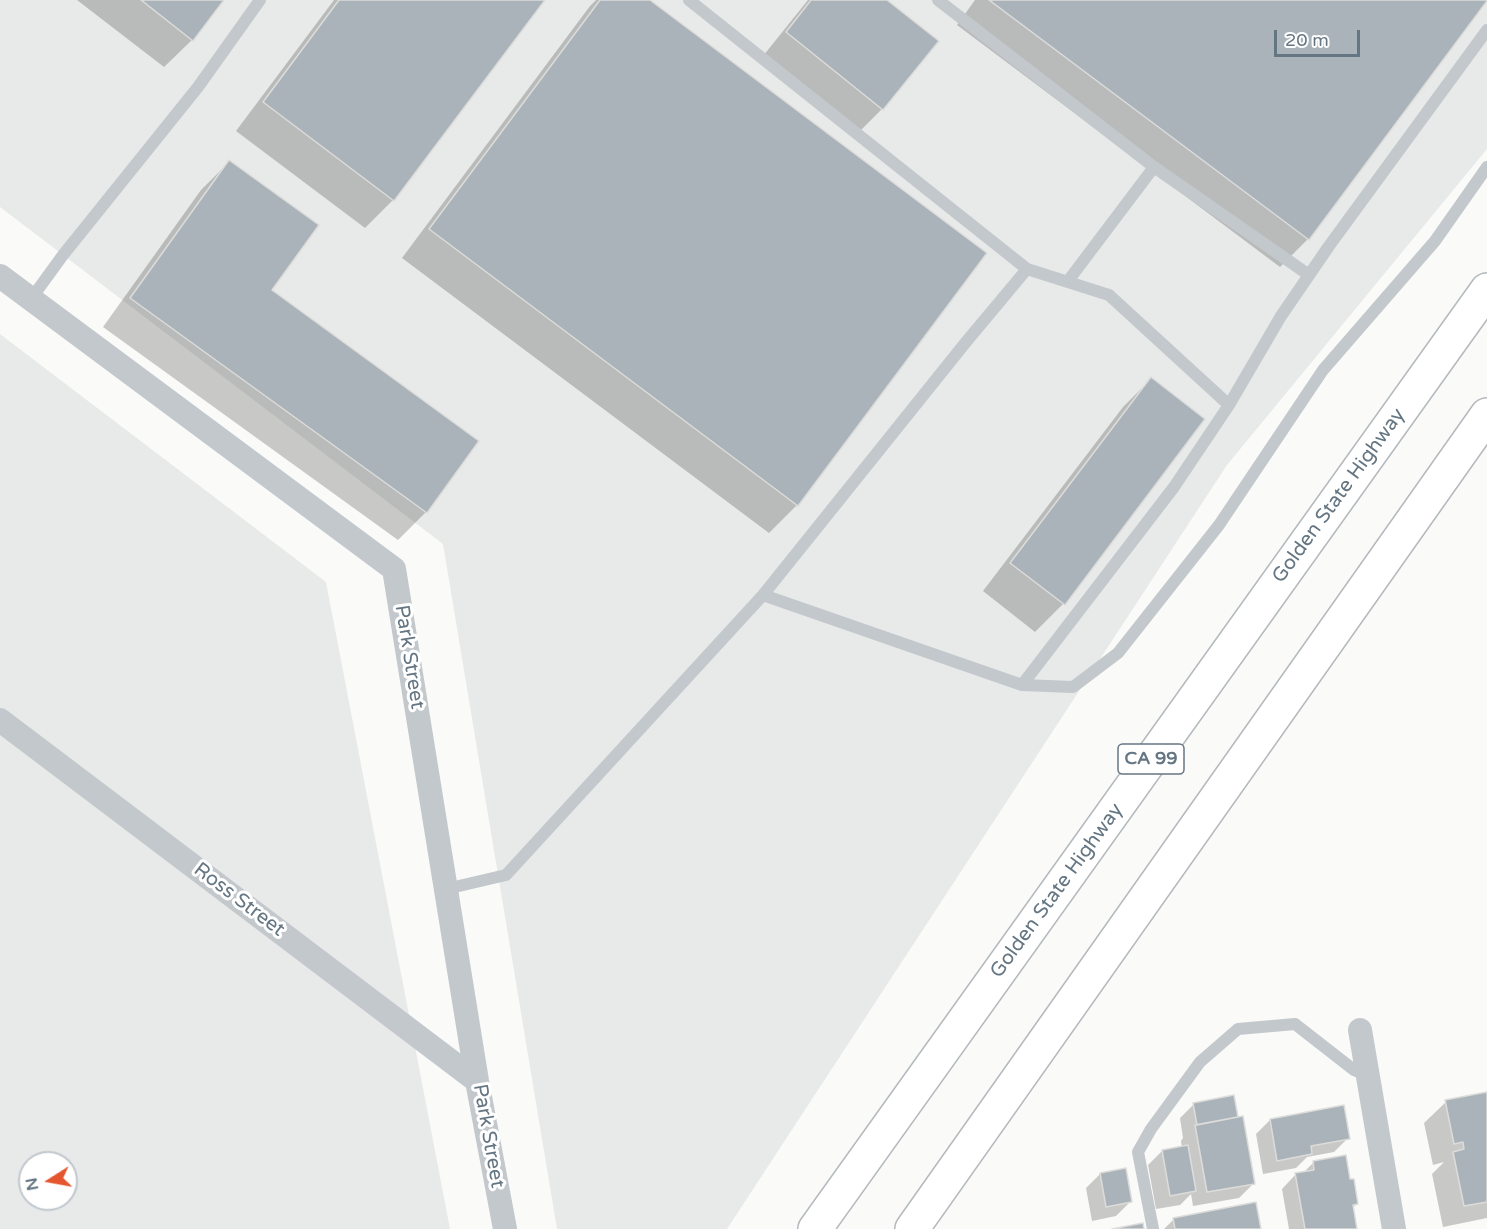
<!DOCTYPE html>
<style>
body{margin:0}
#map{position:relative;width:1487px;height:1229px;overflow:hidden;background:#fafaf8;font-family:"Varela Round",sans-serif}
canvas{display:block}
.north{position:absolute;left:18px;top:1151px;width:60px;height:60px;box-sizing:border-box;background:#fff;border:2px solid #c1c8cd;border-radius:50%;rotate:259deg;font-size:16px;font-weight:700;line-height:24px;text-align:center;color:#657683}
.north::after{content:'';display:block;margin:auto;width:21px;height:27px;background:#e4572e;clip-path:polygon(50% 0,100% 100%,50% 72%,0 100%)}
.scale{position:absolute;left:1274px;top:30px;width:86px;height:27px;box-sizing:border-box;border:3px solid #657683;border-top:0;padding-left:8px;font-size:18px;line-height:21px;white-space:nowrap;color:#657683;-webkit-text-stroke:4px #fff;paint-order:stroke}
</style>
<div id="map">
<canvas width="1487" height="1229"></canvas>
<div class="north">N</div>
<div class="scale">20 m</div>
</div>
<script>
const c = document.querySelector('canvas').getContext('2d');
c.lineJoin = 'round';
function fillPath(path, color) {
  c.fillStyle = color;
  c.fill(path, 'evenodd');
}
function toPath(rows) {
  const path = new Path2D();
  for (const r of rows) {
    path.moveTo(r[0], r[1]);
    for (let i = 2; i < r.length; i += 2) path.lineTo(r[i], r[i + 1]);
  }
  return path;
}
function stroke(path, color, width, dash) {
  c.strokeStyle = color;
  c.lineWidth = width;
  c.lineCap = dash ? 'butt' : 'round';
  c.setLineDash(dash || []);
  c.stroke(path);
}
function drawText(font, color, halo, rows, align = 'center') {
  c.font = font + ' "Varela Round",sans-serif';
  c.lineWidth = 6;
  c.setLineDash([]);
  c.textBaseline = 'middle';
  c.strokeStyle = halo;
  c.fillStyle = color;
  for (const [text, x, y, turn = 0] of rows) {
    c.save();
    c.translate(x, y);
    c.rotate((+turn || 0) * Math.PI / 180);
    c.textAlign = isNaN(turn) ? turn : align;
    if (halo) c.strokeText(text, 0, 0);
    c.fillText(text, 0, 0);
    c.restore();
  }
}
const built = toPath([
 [0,0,1487,0,1487,149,1227,465,727,1229,557,1229,443,544,0,207],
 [0,334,326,582,450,1229,0,1229],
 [30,1163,66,1163,66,1199,30,1199]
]);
const shadow = toPath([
 [77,0,222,0,192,40,164,67],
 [334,0,543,0,393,200,365,228,236,131],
 [596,0,648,0,797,505,769,533,402,258,590,6],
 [808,0,885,0,936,41,882,109,854,137,759,61],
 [975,0,1486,0,1308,239,1280,267,957,25],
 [229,162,270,291,426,512,398,540,103,327,201,190],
 [1151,379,1203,420,1063,604,1035,632,983,591,1123,407],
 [1487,1094,1487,1218,1443,1227,1432,1174,1444,1162,1433,1165,1424,1123,1446,1102],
 [1194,1104,1254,1183,1239,1198,1193,1206,1191,1194,1180,1205,1156,1209,1148,1165,1162,1151,1182,1148,1181,1141,1183,1138,1180,1118],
 [1270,1120,1348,1138,1334,1152,1307,1157,1296,1168,1263,1174,1256,1134],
 [1314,1162,1349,1181,1357,1204,1352,1208,1356,1229,1289,1229,1282,1189,1296,1174,1303,1173],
 [1100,1174,1130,1202,1116,1216,1092,1221,1086,1188],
 [1174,1219,1259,1229,1164,1229]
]);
const building = toPath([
 [141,0,224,0,193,41,141,0],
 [339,0,545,0,394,201,263,102,339,0],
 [600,0,650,0,987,253,798,506,429,229,600,0],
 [811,0,887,0,939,41,883,110,786,32,811,0],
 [989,0,1487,0,1487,1,1309,240,989,0],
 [229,160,319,225,272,290,479,441,427,513,130,298,229,160],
 [1151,377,1205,419,1065,605,1010,563,1151,377],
 [1487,1092,1487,1202,1464,1206,1453,1152,1464,1149,1463,1142,1454,1144,1445,1100,1487,1092],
 [1234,1095,1238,1117,1197,1125,1193,1103,1234,1095],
 [1344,1105,1350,1139,1311,1146,1312,1154,1277,1161,1270,1119,1344,1105],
 [1243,1116,1255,1184,1207,1192,1195,1125,1243,1116],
 [1188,1145,1196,1191,1170,1196,1162,1150,1188,1145],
 [1346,1155,1350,1179,1354,1179,1358,1204,1353,1205,1357,1229,1305,1229,1295,1173,1314,1170,1313,1161,1346,1155],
 [1126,1168,1132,1202,1106,1207,1100,1173,1126,1168],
 [1256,1202,1261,1229,1175,1229,1173,1218,1256,1202],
 [1143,1223,1144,1229,1112,1229,1143,1223]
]);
const lane = toPath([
 [689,0,1027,269],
 [938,0,1154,167,1068,281],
 [1154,167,1309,275],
 [31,299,63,255,198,87,260,0],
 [1229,405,1281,316,1329,246,1487,30],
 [1022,685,1073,687,1118,653,1219,525,1323,370,1435,241,1487,167],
 [446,889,506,875,763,595,966,342,1027,269,1109,295,1229,405,1174,487,1022,685,763,595],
 [1153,1229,1138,1152,1151,1129,1200,1062,1238,1029,1295,1024,1354,1070,1368,1076]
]);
const street = toPath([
 [0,276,394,569,477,1081,505,1229],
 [0,720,477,1081],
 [1360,1030,1394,1229]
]);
const highway = toPath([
 [815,1229,1487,290],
 [912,1229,1487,415]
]);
const shields = [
 [1151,759,66]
];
const shieldNames = [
 ["CA 99",1151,759]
];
const streetNames = [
 ["Golden State Highway",1339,496,-54],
 ["Park Street",409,657,81],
 ["Golden State Highway",1057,891,-54],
 ["Ross Street",239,900,37],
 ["Park Street",488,1136,80]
];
fillPath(built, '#e8e9e9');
fillPath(shadow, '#0003');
fillPath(building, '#aab3b9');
stroke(building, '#dcdcda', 1.5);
stroke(highway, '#b4b9bd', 36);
stroke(lane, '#c3c8cc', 12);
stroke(street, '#c3c8cc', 24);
stroke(highway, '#fff', 33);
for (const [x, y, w] of shields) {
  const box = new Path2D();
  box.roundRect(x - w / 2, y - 15, w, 30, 4.5);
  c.fillStyle = '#fff';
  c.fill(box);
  stroke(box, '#657683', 1.5);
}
drawText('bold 18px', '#657683', null, shieldNames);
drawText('20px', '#657683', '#fff', streetNames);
</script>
